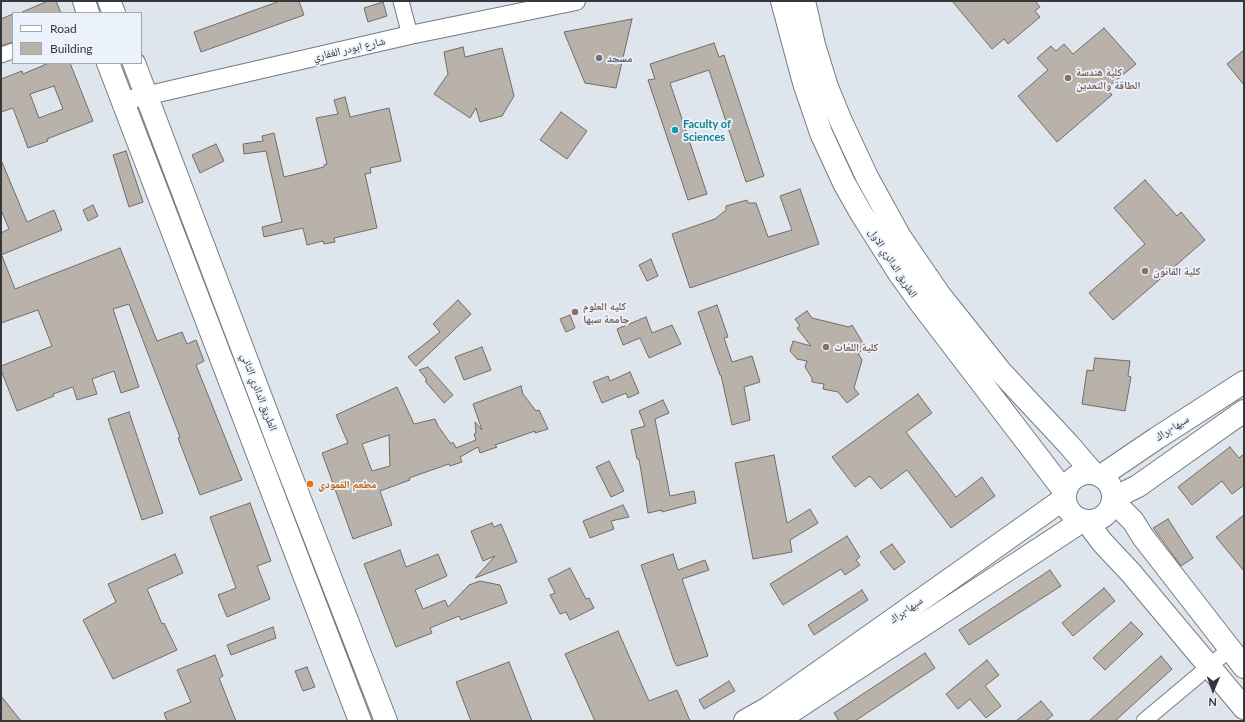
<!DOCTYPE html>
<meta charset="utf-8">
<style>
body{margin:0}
#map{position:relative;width:1245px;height:722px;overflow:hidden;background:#dfe5ed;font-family:Lato,sans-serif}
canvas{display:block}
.frame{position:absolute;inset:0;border:2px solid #35373b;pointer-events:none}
.legend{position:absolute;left:12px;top:12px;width:130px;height:52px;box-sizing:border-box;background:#ecf2fb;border:1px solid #a3a7ae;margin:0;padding:5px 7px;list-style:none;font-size:12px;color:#35373b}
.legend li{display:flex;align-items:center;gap:8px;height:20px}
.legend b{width:20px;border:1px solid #a3a7ae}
.north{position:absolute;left:1193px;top:670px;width:40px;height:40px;-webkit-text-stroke:3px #ecf2fb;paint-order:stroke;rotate:182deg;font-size:11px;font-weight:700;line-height:16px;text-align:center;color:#35373b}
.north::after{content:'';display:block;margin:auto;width:14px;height:18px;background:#35373b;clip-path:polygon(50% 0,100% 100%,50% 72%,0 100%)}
</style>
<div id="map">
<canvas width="1245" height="722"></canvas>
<div class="frame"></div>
<ul class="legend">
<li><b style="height:5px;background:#fff"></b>Road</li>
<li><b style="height:11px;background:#b8b2aa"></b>Building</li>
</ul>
<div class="north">N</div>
</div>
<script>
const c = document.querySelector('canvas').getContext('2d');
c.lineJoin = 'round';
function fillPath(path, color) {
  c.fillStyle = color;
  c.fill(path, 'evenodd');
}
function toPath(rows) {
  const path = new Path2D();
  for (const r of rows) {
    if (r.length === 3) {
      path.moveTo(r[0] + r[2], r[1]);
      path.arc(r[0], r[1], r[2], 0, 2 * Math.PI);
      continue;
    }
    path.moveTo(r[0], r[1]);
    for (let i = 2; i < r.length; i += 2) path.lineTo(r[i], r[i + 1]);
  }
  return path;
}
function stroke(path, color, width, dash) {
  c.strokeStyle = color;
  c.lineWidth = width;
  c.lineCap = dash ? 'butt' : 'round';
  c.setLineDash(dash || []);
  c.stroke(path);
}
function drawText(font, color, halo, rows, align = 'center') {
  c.font = font + ' Lato,"Noto Naskh Arabic",sans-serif';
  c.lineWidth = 3.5;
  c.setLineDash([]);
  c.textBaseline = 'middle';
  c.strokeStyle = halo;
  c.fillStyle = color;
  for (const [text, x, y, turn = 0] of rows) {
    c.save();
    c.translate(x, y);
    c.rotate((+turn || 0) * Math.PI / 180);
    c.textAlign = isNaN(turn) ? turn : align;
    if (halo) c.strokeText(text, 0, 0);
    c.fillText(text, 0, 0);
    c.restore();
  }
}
const building = toPath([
 [48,1,56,1,61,13,20,13,48,1],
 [280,1,299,1,304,15,201,52,194,32,280,1],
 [952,1,1035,1,1040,7,1035,11,1040,17,1008,44,1004,39,992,49,952,1],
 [383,2,387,16,368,22,364,8,383,2],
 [13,14,13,42,1,46,1,19,13,14],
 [632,19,616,88,585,83,564,32,632,19],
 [1104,28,1136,64,1107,88,1112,95,1057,142,1018,96,1048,70,1037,58,1051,46,1056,51,1064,44,1073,54,1104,28],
 [714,43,719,57,724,55,764,176,746,182,709,70,670,83,707,194,688,200,648,80,655,79,650,64,714,43],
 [463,47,465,57,502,48,514,96,502,116,480,122,476,108,470,118,434,94,448,74,444,52,463,47],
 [1244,50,1244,85,1227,64,1244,50],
 [49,63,70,63,93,121,47,139,48,141,28,148,13,108,1,112,1,79,22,71,23,74,49,63],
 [54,86,63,109,39,118,30,94,54,86],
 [345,97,350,117,389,108,401,161,370,168,371,173,365,174,377,228,334,238,335,242,324,244,323,241,307,245,303,228,264,237,262,227,282,222,266,151,244,154,243,144,263,141,262,136,274,133,284,177,324,167,324,165,327,164,316,118,338,114,334,100,345,97],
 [561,112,587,131,567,159,540,140,561,112],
 [216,144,224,161,200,173,192,155,216,144],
 [126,151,143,202,129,207,113,155,126,151],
 [1,160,27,222,54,210,62,230,1,255,1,233,9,229,1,210,1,160],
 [1145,180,1177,216,1181,212,1205,240,1113,320,1089,293,1145,244,1114,208,1145,180],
 [800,189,819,244,690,288,672,234,715,219,726,210,726,206,747,200,748,203,756,203,768,237,792,230,780,196,800,189],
 [93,205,98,216,88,221,83,210,93,205],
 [120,248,157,341,182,332,187,344,196,340,204,361,196,365,242,480,200,495,178,438,180,437,129,304,113,309,139,387,121,393,114,371,92,379,97,394,77,400,73,387,53,394,54,396,17,411,1,370,1,366,52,346,38,310,1,323,1,256,2,256,15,289,120,248],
 [651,259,658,276,647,281,639,265,651,259],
 [458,300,471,314,416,366,408,357,440,332,433,324,458,300],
 [717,305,728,337,724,338,732,362,752,356,760,382,744,387,750,420,732,425,721,375,720,375,698,312,717,305],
 [807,311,812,318,849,327,852,325,866,348,858,353,862,360,854,388,859,394,847,403,838,392,823,389,824,384,812,382,812,378,805,367,807,361,797,359,790,351,793,341,811,346,797,328,800,326,795,319,807,311],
 [570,315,575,328,566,332,560,319,570,315],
 [646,317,652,333,672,325,681,344,649,358,640,338,623,345,617,329,646,317],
 [482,347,491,370,464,380,455,357,482,347],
 [1095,358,1130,361,1128,376,1131,377,1125,411,1082,404,1087,370,1093,371,1095,358],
 [428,367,453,395,444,403,425,381,427,380,419,370,428,367],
 [630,372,639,393,628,398,626,393,602,403,593,382,608,376,610,381,630,372],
 [521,386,523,394,536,411,539,410,548,429,535,433,535,431,495,445,497,447,480,453,478,447,460,457,462,462,450,466,449,464,409,478,410,480,380,491,392,525,353,539,322,453,348,443,336,415,397,387,414,424,435,419,438,426,451,444,453,442,456,448,476,440,474,434,476,433,475,422,482,430,473,404,521,386],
 [389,435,390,466,372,471,362,444,389,435],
 [918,394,932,413,906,432,956,497,982,477,995,496,951,528,907,470,881,489,870,476,855,487,832,457,918,394],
 [663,400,669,413,655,419,670,496,694,491,696,503,662,512,662,510,648,513,639,459,637,459,631,430,645,426,639,411,663,400],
 [129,412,163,513,142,520,108,419,129,412],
 [1230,447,1239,458,1244,454,1244,485,1232,494,1222,481,1192,505,1178,487,1230,447],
 [774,455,787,523,810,509,818,523,790,540,792,552,753,559,735,463,774,455],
 [609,461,624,491,611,497,596,467,609,461],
 [250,503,271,561,257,566,270,599,227,617,218,595,236,588,210,517,250,503],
 [623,505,629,517,611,521,614,529,590,538,583,521,623,505],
 [1244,515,1244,571,1216,537,1244,515],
 [1168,519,1193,558,1181,566,1153,528,1168,519],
 [492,523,494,527,501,524,517,562,475,578,495,556,483,561,471,531,492,523],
 [847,536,860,557,856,560,860,565,845,575,841,569,783,605,770,584,847,536],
 [892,544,905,562,894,570,880,552,892,544],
 [400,550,406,567,438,554,447,576,415,590,423,609,445,600,448,607,469,585,480,581,500,585,507,603,461,620,459,616,430,628,432,633,396,647,364,564,400,550],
 [175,554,183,573,147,589,162,624,164,623,177,650,113,679,83,620,116,602,108,584,175,554],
 [673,554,678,570,705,560,709,570,682,579,708,656,677,666,674,661,641,565,673,554],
 [570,568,586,599,589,598,594,608,570,620,566,612,560,614,550,595,555,593,548,579,570,568],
 [1050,570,1061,586,969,645,959,630,1050,570],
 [1104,588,1115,601,1073,636,1062,623,1104,588],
 [862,590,868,600,814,635,808,625,862,590],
 [1131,622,1143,634,1105,670,1093,658,1131,622],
 [273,627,276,638,231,655,227,645,273,627],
 [618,631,649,701,677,690,690,721,595,721,565,654,618,631],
 [925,653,935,668,855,721,839,721,834,713,925,653],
 [215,655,223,676,219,678,236,721,167,721,164,713,191,702,177,670,215,655],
 [1161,656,1172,669,1115,721,1089,721,1161,656],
 [987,660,999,675,985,686,1001,706,986,718,970,699,958,709,946,694,987,660],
 [509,662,532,721,471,721,456,682,509,662],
 [307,667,315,687,303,691,295,671,307,667],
 [729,681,735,691,704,709,699,700,729,681],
 [1,696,21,721,1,721,1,696],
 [1041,701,1053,715,1046,721,1016,721,1041,701]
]);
const minor = toPath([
 [401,1,410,35],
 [1,55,13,51],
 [1144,721,1230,649]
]);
const tertiary = toPath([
 [123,101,410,35,576,1]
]);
const primary = toPath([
 [782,1,804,83,821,133,844,183,861,213,899,273,919,301,1065,492],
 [804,1,814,45,827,87,840,119,867,177,900,237,939,294,1001,372,1069,445,1093,473],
 [1113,501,1133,521,1143,537,1244,667],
 [1087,522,1102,542,1131,573,1244,708]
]);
const trunk = toPath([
 [84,1,88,13],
 [109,1,114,13],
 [108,63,360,721],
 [134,63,282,453,386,721],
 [1089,497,24],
 [1101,476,1157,438,1244,382],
 [1114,498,1138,486,1244,411],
 [745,721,768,708,1065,498],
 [777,721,1082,521]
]);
const markers = [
 [599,58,4,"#6b7280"],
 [1068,78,4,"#8d6e63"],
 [675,130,4,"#0f9aa8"],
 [1145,271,4,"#8d6e63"],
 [575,312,4,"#8d6e63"],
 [826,347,4,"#8d6e63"],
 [310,484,4,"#e8710a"]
];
const streetNames = [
 ["شارع ابودر الغفاري",349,49,-13],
 ["الطريق الدائري الاول",893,263,57],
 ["الطريق الدائري الثاني",259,392,69],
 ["سبها-براك",1172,428,-33],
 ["سبها-براك",906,610,-35]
];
const worshipNames = [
 ["مسجد",607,58]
];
const educationNames = [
 ["كلية هندسة",1076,72],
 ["الطاقة والتعدين",1076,85],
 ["كلية القانون",1153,271],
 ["كليه العلوم",583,306],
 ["جامعة سبها",583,319],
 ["كلية اللغات",834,347]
];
const cultureNames = [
 ["Faculty of",683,124],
 ["Sciences",683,137]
];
const foodNames = [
 ["مطعم القمودي",318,484]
];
fillPath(building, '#b8b2aa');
stroke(building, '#726c65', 1);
stroke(minor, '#757b82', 17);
stroke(tertiary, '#757b82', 20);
stroke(primary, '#757b82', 24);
stroke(trunk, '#757b82', 24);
stroke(minor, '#fff', 15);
stroke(tertiary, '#fff', 18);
stroke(primary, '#fff', 22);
stroke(trunk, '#fff', 22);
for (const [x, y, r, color] of markers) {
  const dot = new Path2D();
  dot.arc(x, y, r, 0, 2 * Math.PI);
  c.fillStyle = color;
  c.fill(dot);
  stroke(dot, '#ecf2fb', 1.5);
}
drawText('11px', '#35373b', '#ecf2fb', streetNames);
drawText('bold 11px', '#5b616d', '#ecf2fb', worshipNames, 'left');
drawText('bold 11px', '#785e54', '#ecf2fb', educationNames, 'left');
drawText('bold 11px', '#0d838f', '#ecf2fb', cultureNames, 'left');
drawText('bold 11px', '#c56008', '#ecf2fb', foodNames, 'left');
</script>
